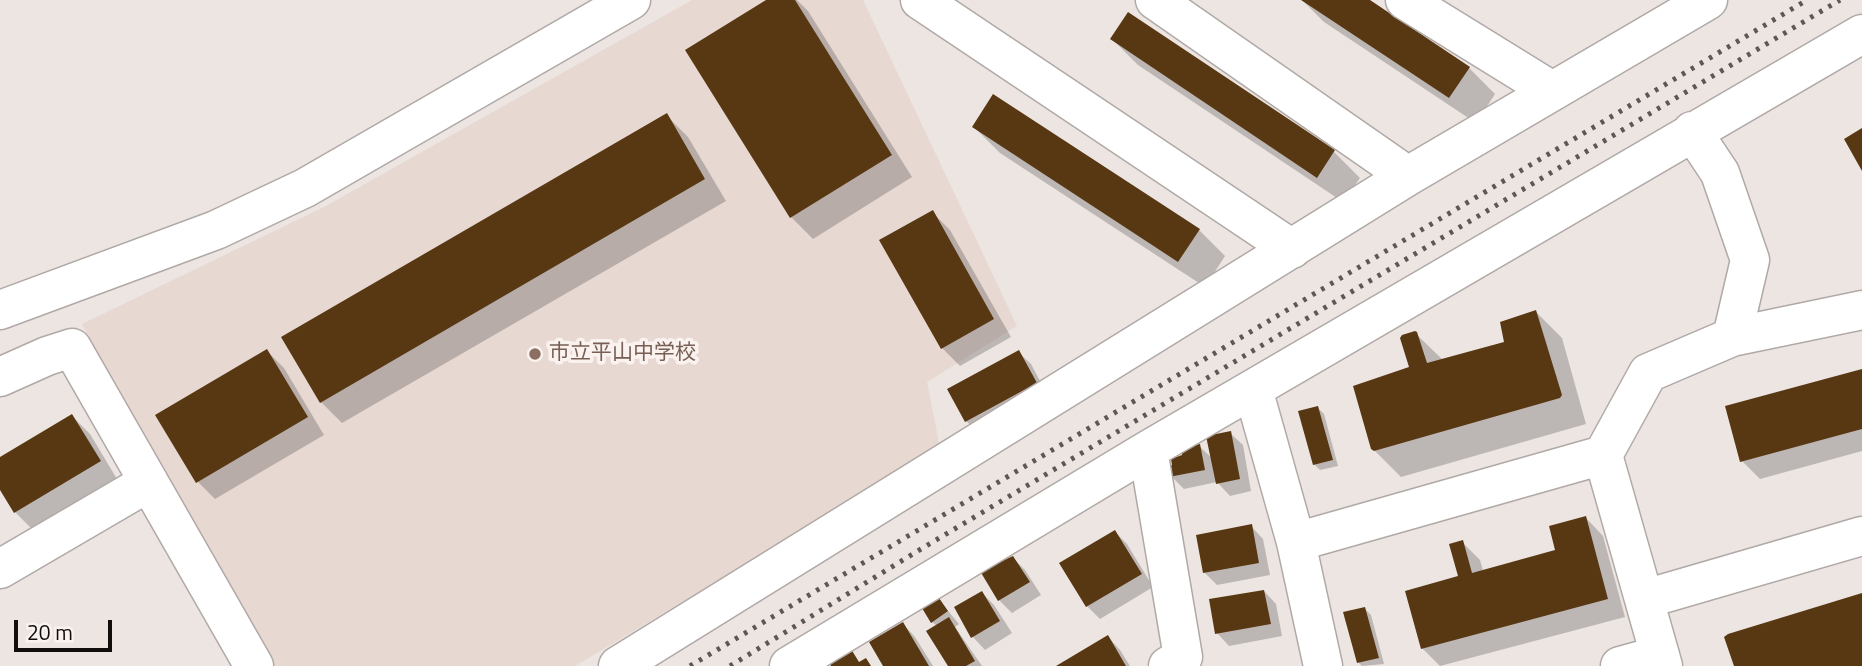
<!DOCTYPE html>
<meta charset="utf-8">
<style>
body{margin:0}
#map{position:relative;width:1862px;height:666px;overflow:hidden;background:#ece5e1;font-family:"Titillium Web",sans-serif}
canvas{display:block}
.scale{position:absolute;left:14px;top:620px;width:98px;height:32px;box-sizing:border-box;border:4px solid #100d0c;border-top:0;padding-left:9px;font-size:21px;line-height:24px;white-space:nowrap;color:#100d0c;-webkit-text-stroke:5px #f9f2ef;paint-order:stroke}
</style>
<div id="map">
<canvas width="1862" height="666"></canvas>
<div class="scale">20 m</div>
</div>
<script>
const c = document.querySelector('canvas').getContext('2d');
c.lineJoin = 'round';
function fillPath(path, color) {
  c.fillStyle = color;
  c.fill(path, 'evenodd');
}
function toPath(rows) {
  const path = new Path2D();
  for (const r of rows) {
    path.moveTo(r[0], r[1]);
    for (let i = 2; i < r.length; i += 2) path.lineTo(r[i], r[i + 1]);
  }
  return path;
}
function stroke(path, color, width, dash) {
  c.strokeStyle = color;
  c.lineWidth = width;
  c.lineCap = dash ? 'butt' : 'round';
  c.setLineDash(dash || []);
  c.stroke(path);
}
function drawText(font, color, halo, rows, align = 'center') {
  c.font = font + ' "Titillium Web","Noto Sans JP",sans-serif';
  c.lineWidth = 7;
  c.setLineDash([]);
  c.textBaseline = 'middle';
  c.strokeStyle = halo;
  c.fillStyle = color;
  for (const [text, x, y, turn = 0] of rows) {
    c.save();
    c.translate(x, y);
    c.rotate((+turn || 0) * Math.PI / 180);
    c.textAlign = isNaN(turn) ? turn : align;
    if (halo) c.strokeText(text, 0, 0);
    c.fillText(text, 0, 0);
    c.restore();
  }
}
const built = toPath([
 [692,0,863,0,1017,326,927,382,940,448,575,666,273,666,158,465,82,324,324,207]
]);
const shadow = toPath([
 [770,0,797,0,808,11,912,177,813,239,791,217],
 [1302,0,1367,0,1469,68,1495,94,1476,123,1324,22],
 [1129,15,1334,152,1360,178,1343,202,1138,65,1112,39],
 [667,116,688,137,726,201,342,423,321,402],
 [974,127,1199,230,1225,256,1205,287,1000,153],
 [932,212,950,230,1011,337,960,366,942,348,881,241],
 [1536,312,1562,338,1586,424,1401,477,1372,448,1411,368,1415,333,1443,360,1507,343],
 [267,351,284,368,324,435,215,499,198,482],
 [1018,352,1031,364,1048,396,979,433,966,421],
 [1862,371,1862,451,1760,479,1742,461],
 [1318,408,1324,414,1338,466,1320,470,1314,464],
 [72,416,90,434,117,479,33,530,15,512,0,487,0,459],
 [1230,433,1243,445,1251,491,1230,496,1217,482,1184,489,1171,476,1199,446,1213,459],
 [1586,518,1603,536,1625,617,1440,666,1422,648,1460,578,1462,542,1480,560,1483,571,1558,552],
 [1251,526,1263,539,1270,575,1217,585,1204,572],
 [1115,532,1127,544,1153,587,1100,619,1087,606,1062,564],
 [1013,558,1025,570,1041,595,1012,613,999,600,982,572],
 [1264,591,1276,604,1282,636,1229,646,1217,633],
 [982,593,994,605,1012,633,985,650,973,637,956,608],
 [939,600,959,624,955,627,982,666,950,666,937,626,932,622],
 [1365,609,1371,615,1384,664,1362,666,1359,663],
 [903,624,915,637,933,666,885,666],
 [1108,637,1120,650,1130,666,1060,666]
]);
const building = toPath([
 [766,0,795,0,892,155,790,218,685,50],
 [1301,0,1370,0,1470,67,1449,98],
 [1128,12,1335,150,1317,178,1110,39],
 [993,94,1200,229,1178,262,972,127],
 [667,113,705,179,320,403,281,337],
 [1862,128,1862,171,1844,139],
 [933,210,994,319,941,349,879,240],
 [1536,310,1562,395,1560,398,1374,451,1371,449,1353,386,1409,367,1400,338,1402,335,1415,331,1417,332,1427,363,1504,342,1500,322],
 [267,349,308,417,196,483,155,415],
 [1019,350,1037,383,965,422,947,389],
 [1862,369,1862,429,1740,462,1725,406],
 [1318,406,1333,460,1313,465,1298,411],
 [72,414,101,461,14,513,0,490,0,457],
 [1231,431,1240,479,1216,484,1206,436],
 [1200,444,1205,470,1169,477,1167,467,1172,465,1171,459,1182,455,1183,447],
 [1586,516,1608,599,1421,649,1405,591,1458,576,1449,544,1463,540,1472,573,1555,550,1549,526],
 [1252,524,1259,563,1203,573,1196,535],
 [1115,530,1142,574,1086,607,1059,563],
 [1013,556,1030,582,998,601,980,571],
 [1264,590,1271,624,1215,634,1209,599],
 [982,591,1000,621,971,638,954,607],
 [1862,593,1862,666,1734,666,1724,637,1728,634],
 [939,598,948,611,931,623,922,608],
 [1365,607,1379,658,1357,663,1343,612],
 [949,617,975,661,966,666,948,666,926,631],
 [903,622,929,666,883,666,869,642],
 [1108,635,1126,666,1056,666],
 [851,649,859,662,866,658,871,666,831,666,829,663]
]);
const minor = toPath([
 [920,0,1292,249],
 [1155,0,1408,176],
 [1405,0,1552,91],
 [0,310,216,230,305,188,631,0],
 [1732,337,1862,310],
 [0,377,47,356,72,348,254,666],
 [1253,389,1296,542,1323,666],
 [1148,450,1183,657,1168,666],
 [1296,542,1603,455],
 [0,569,149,482],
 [1645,599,1862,536],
 [618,666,1408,176,1708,0],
 [789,666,1148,450,1862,34],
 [1620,666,1660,655],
 [1663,666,1603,455,1648,373,1732,337,1750,260,1720,173,1692,131]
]);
const rail = toPath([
 [690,666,1807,0],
 [730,666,921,549,1840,0]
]);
const markers = [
 [535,354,7,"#8d6e63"]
];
const educationNames = [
 ["市立平山中学校",549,354]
];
fillPath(built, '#e7d8d2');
fillPath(shadow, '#0003');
fillPath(building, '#583713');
stroke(minor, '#b0a9a6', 41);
stroke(minor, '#fff', 38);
stroke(rail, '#5c5856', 5, [3.5, 7]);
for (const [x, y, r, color] of markers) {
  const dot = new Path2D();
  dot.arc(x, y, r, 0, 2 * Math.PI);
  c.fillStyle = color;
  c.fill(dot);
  stroke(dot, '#f9f2ef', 2.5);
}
drawText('21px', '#785e54', '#f9f2ef', educationNames, 'left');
</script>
